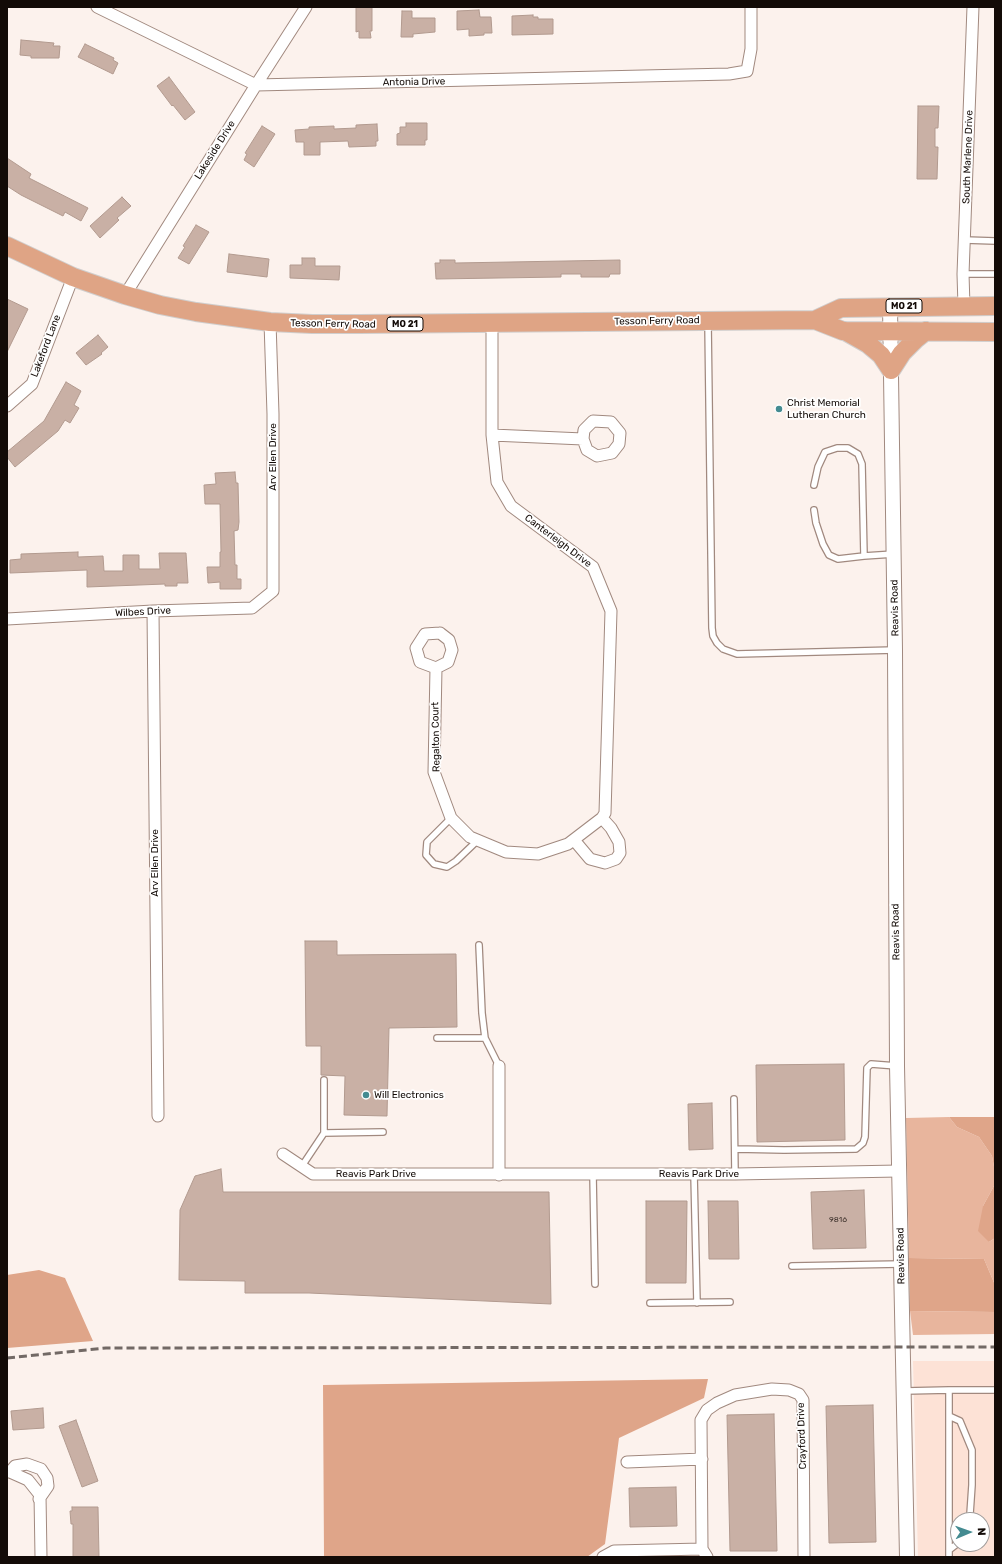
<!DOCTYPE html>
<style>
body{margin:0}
#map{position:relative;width:1002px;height:1564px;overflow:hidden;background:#fcf2ed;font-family:Rubik,sans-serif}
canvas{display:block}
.frame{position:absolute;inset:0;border:8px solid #130b07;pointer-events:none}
.north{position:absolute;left:950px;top:1512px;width:40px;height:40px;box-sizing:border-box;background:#fff;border:1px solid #a19d9c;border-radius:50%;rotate:88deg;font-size:11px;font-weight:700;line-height:16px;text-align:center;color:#130b07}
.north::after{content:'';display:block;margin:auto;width:14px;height:18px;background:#448b91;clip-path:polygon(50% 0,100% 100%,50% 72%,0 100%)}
</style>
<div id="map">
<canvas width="1002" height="1564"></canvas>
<div class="frame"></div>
<div class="north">N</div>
</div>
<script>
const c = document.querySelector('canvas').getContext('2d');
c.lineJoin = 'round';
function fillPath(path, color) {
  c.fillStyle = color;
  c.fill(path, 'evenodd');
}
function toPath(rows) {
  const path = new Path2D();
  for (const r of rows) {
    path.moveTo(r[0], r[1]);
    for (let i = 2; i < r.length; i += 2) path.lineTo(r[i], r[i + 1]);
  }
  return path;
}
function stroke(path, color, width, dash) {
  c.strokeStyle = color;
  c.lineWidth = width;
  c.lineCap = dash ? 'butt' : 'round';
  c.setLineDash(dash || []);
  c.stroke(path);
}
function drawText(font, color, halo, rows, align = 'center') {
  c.font = font + ' Rubik,sans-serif';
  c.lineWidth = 3.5;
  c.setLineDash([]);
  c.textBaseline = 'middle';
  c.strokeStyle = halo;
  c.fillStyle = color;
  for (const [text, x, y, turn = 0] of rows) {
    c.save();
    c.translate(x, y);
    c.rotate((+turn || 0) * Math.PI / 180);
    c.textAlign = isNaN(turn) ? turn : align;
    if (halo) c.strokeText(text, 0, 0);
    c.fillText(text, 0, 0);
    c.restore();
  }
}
const built = toPath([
 [913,1361,995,1361,995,1557,918,1557],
 [958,1520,982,1520,982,1544,958,1544]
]);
const green = toPath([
 [949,1117,957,1127,979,1137,992,1156,995,1172,995,1184,983,1206,989,1242,995,1238,995,1285,984,1259,909,1258,906,1118],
 [910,1311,995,1312,995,1334,913,1335]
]);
const forest = toPath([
 [949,1117,995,1117,995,1172,992,1156,979,1137,957,1127],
 [995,1184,995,1238,989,1242,978,1231,983,1206],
 [909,1258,984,1259,995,1285,995,1312,910,1311],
 [39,1270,65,1278,93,1341,7,1348,7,1275],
 [708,1379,704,1398,619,1438,605,1544,587,1557,324,1557,323,1385]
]);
const building = toPath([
 [356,7,372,7,372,31,370,31,371,38,359,38,359,31,356,32,356,7],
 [479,10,480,17,491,17,492,33,484,33,484,35,469,36,469,29,457,30,457,11,479,10],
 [402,11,412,11,412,18,435,18,435,32,413,34,413,37,401,37,402,11],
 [533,15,533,17,538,17,538,19,553,19,553,34,512,35,512,16,533,15],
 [21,40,54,43,53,46,60,46,59,58,31,58,31,56,20,55,21,40],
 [85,44,114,58,113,60,118,63,113,74,78,57,85,44],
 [169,77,195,112,185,120,173,105,172,106,157,86,169,77],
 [918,106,939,106,938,128,935,128,935,147,938,147,937,179,917,179,918,106],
 [406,123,427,123,427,140,425,140,425,145,397,145,397,134,400,133,400,127,406,127,406,123],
 [377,124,378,141,376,141,376,146,349,147,348,141,320,142,320,155,304,155,304,142,296,142,295,130,309,129,309,127,334,126,334,129,356,128,356,125,377,124],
 [262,126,275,134,254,167,244,160,247,154,245,153,262,126],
 [7,158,31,174,29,178,88,208,81,221,65,212,63,216,21,195,7,186,7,158],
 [122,197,131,206,117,218,119,220,100,238,90,226,122,197],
 [196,225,209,232,189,264,178,258,185,247,183,246,196,225],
 [229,254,269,259,267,277,227,272,229,254],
 [302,258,315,258,315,266,340,266,339,280,290,278,290,265,302,265,302,258],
 [440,260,455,260,455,263,620,260,620,274,610,274,609,277,581,277,581,274,561,274,561,277,436,279,435,263,440,263,440,260],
 [7,299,28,309,7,352,7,299],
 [98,335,108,347,101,353,102,354,86,365,76,353,98,335],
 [66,382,81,391,74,405,79,408,70,423,65,420,58,431,15,467,7,457,7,452,44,421,66,382],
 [235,472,236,483,238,483,239,522,238,530,234,531,235,565,237,565,237,579,241,579,241,589,220,589,220,582,208,583,207,567,220,567,220,552,221,552,220,504,205,504,204,485,216,484,215,473,235,472],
 [78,552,78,557,103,556,104,571,123,571,123,555,139,555,139,569,160,569,159,553,186,553,188,583,177,583,177,586,165,586,165,584,87,587,87,570,10,573,10,560,21,559,21,554,78,552],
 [305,941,337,941,337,955,456,954,457,1027,389,1028,387,1116,344,1115,345,1076,321,1075,321,1046,306,1046,305,941],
 [844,1064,845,1140,757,1142,756,1065,844,1064],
 [712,1103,713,1149,689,1150,688,1104,712,1103],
 [221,1169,223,1192,549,1192,551,1304,309,1293,245,1293,245,1281,179,1280,180,1210,195,1176,221,1169],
 [864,1190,866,1248,813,1249,811,1192,864,1190],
 [646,1201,687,1201,686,1283,646,1283,646,1201],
 [708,1201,738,1201,739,1259,709,1259,708,1201],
 [873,1405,876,1542,829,1543,826,1406,873,1405],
 [43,1408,44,1428,13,1430,11,1411,43,1408],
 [774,1414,777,1551,730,1551,727,1415,774,1414],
 [76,1420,98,1481,82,1487,59,1426,76,1420],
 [676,1487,677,1526,630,1527,629,1488,676,1487],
 [72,1507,98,1507,99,1557,73,1557,73,1524,71,1524,70,1511,72,1511,72,1507]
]);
const service = toPath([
 [965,240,995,241],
 [963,274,995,274],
 [708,323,712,628,713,636,717,643,723,649,737,654,895,650],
 [814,485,818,467,825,452,837,448,848,448,858,454,862,464,864,556,838,559,829,555,823,544,816,523,814,510],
 [864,556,894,554],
 [451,818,427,842,426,855,434,864,447,867,456,861,478,840],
 [479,945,482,1013,485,1038,499,1066],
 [437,1038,485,1038],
 [734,1099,735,1174],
 [324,1133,383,1132],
 [736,1149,784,1150,856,1149,863,1143,865,1137,867,1068,871,1064,897,1066],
 [302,1166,324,1133,324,1080],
 [694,1174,697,1303],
 [593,1175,595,1284],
 [792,1266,901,1264],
 [650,1303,730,1302],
 [949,1390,995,1390],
 [905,1391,949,1390,949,1416,960,1421,972,1450,972,1485,970,1514,968,1520],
 [949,1416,949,1550],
 [949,1557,949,1550,958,1543]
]);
const minor = toPath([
 [97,7,256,85,729,74,747,71,751,49,751,7],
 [125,295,256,85,306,7],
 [964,306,963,274,973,7],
 [7,406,32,384,73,277],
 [593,421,611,422,620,433,619,444,612,453,597,456,587,450,583,439,584,430,593,421],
 [492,435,583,439],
 [153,611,158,1116],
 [7,619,153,611,252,608,273,591,273,414,270,322],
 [440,633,449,640,452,650,448,662,436,668,420,662,416,648,425,634,440,633],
 [436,668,434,772,451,818,470,837,506,852,538,854,568,844,602,818,605,813,611,611,593,567,511,506,497,482,492,435,492,323],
 [574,840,590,859,605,863,616,859,620,853,619,842,611,828,602,818],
 [283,1154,313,1174,735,1174,899,1171],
 [499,1175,499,1066],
 [627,1462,702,1459],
 [7,1472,10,1472,28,1480,40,1495,41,1557],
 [10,1472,15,1466,27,1464,41,1469,47,1478,48,1486,39,1499],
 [603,1557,614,1551,702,1549],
 [707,1557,702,1549,701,1420,707,1410,717,1403,735,1395,772,1389,789,1390,799,1394,803,1400,804,1557]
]);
const tertiary = toPath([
 [890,306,895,650,897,1066,907,1557]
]);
const primary = toPath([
 [7,246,73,277,125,295,160,305,196,312,270,322,312,324,359,324,815,320,843,331,995,332],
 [815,320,841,308,995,306],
 [845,331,868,344,874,349,881,355,891,370,902,353,916,339,926,331]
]);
const rail = toPath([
 [7,1358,106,1348,995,1347]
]);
const markers = [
 [779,409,4,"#448b91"],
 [366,1095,4,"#448b91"]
];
const numberNames = [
 ["9816",838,1220]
];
const shields = [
 [904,306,36],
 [405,324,36]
];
const shieldNames = [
 ["MO 21",904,306],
 ["MO 21",405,324]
];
const streetNames = [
 ["Antonia Drive",414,82,-1],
 ["Lakeside Drive",215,150,-58],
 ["South Marlene Drive",968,157,-88],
 ["Tesson Ferry Road",657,321,-1],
 ["Tesson Ferry Road",333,324,1],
 ["Lakeford Lane",46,346,-69],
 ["Arv Ellen Drive",273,457,-90],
 ["Canterleigh Drive",558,541,37],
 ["Reavis Road",895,608,-91],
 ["Wilbes Drive",143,612,-3],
 ["Regalton Court",436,737,-91],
 ["Arv Ellen Drive",155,863,-90],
 ["Reavis Road",896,932,-91],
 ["Reavis Park Drive",376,1174],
 ["Reavis Park Drive",699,1174],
 ["Reavis Road",901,1256,-91],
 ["Crayford Drive",802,1436,-92]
];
const poiNames = [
 ["Christ Memorial",787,403],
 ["Lutheran Church",787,415],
 ["Will Electronics",374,1095]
];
fillPath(built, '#fde2d6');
fillPath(green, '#e8b59d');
fillPath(forest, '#dfa589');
fillPath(building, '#c9b0a5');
stroke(building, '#b29a8f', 1);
stroke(service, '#a1897f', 8);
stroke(minor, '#a1897f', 13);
stroke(tertiary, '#a1897f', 16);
stroke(primary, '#d0cecd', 20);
stroke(service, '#fff', 5.5);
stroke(minor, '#fff', 11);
stroke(tertiary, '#fff', 14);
stroke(primary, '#dfa485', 18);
stroke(rail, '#726965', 3, [8, 4]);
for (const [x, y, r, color] of markers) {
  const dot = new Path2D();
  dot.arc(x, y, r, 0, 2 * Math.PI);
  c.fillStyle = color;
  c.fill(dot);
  stroke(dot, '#fff', 1.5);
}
drawText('8px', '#40342e', null, numberNames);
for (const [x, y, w] of shields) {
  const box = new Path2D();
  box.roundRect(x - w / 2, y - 7, w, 14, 3);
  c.fillStyle = '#fff';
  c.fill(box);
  stroke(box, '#130b07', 1);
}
drawText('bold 9px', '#130b07', null, shieldNames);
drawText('10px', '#130b07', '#fff', streetNames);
drawText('10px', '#130b07', '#fff', poiNames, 'left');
</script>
